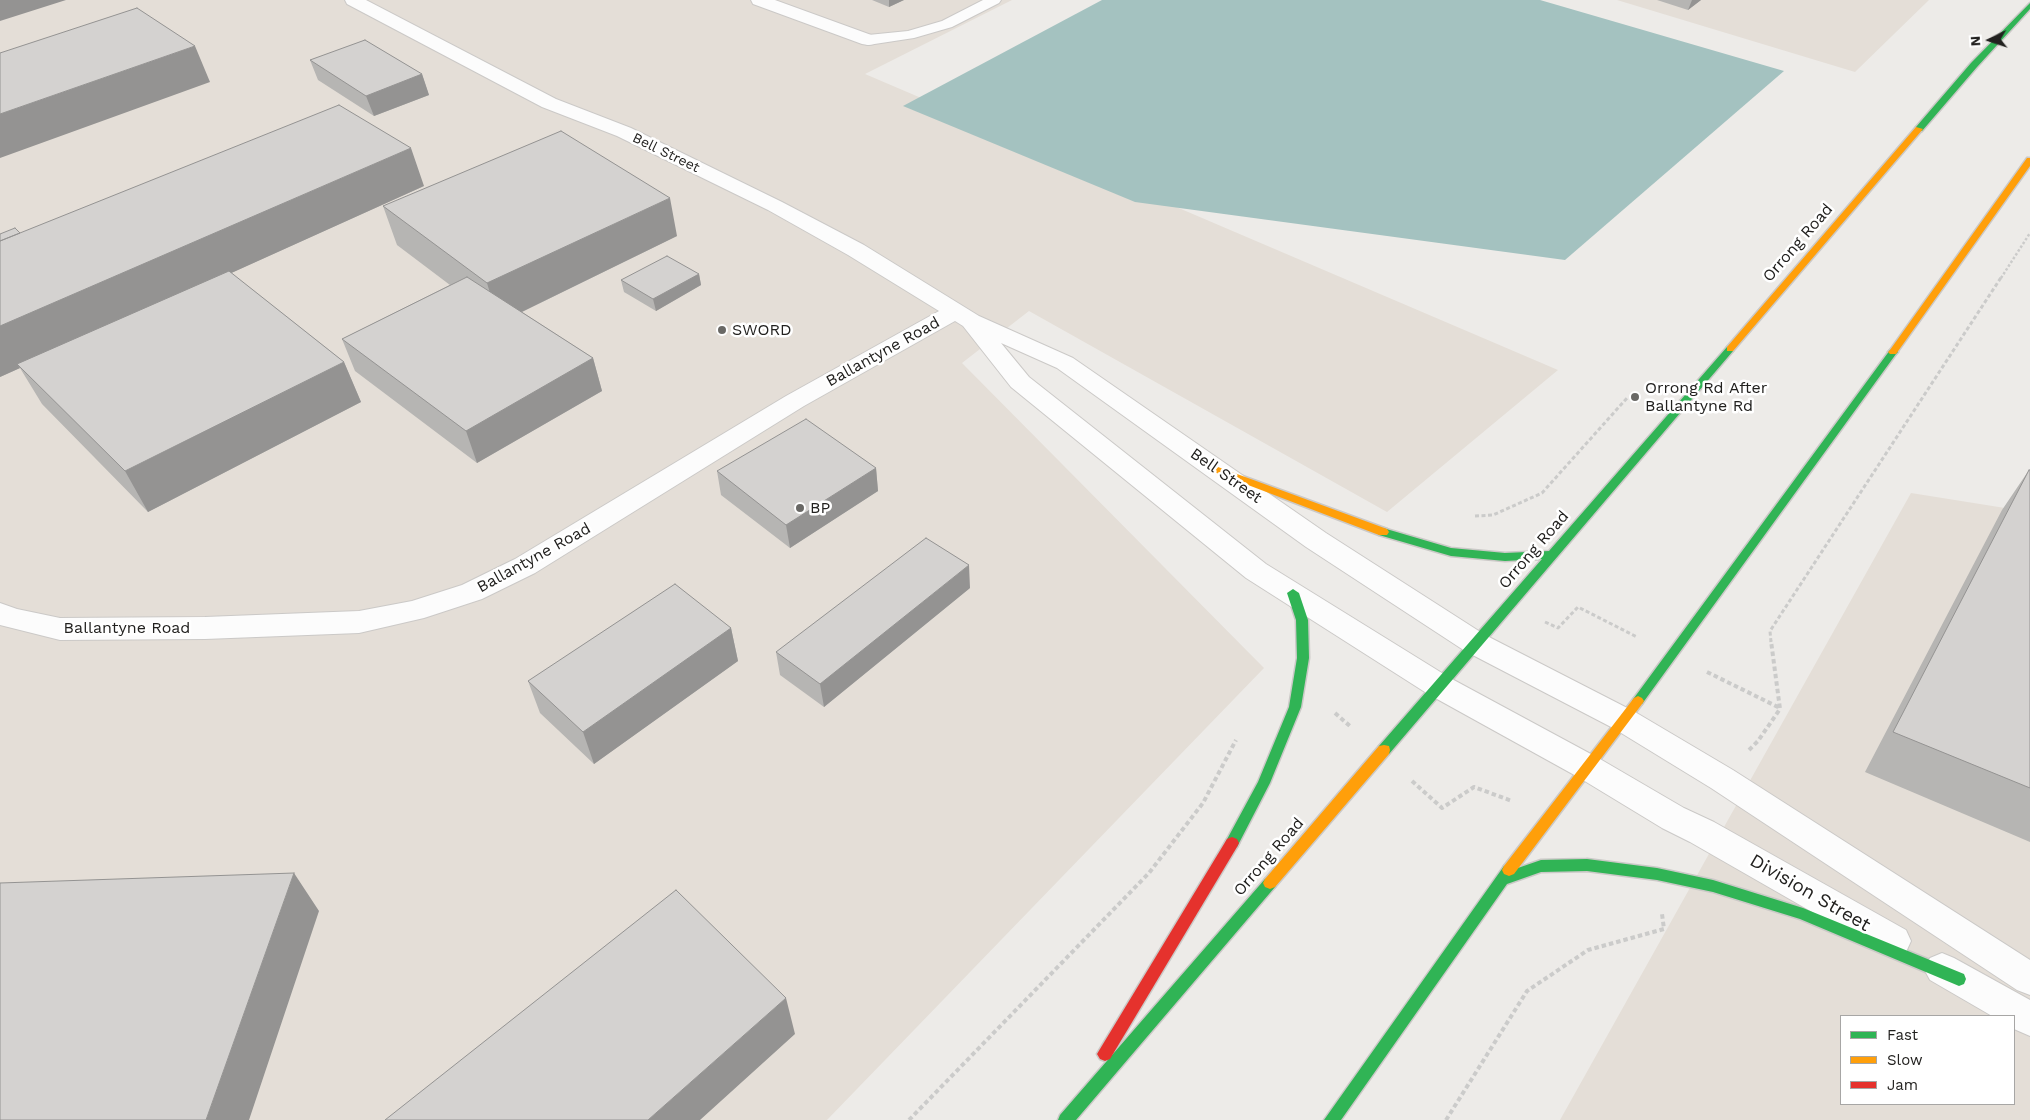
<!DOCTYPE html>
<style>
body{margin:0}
#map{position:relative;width:2030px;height:1120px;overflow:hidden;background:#edebe8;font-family:"Work Sans",sans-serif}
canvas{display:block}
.legend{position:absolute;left:1840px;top:1015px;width:175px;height:90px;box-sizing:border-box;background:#fff;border:1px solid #a7a6a5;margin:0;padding:6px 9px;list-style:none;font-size:15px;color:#22211f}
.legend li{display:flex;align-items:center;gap:10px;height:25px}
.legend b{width:25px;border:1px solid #a7a6a5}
.north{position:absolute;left:1965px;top:15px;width:50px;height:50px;-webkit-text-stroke:4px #fff;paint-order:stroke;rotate:266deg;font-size:14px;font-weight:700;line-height:20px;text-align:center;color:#22211f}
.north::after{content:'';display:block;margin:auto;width:18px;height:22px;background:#22211f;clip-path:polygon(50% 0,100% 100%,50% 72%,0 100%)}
</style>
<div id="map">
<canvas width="2030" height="1120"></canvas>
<ul class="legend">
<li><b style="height:6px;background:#30b455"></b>Fast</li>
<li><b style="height:6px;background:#ff9f0a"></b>Slow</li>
<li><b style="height:6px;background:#e5322d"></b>Jam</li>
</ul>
<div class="north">N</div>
</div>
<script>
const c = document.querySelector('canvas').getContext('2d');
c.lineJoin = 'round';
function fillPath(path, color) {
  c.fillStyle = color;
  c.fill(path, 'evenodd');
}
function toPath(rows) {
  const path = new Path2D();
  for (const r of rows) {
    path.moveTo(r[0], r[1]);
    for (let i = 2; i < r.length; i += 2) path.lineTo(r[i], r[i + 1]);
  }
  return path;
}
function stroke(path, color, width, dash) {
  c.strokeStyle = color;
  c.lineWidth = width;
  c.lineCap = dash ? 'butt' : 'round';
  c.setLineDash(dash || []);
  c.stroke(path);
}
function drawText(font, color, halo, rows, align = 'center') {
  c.font = font + ' "Work Sans",sans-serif';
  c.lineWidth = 5;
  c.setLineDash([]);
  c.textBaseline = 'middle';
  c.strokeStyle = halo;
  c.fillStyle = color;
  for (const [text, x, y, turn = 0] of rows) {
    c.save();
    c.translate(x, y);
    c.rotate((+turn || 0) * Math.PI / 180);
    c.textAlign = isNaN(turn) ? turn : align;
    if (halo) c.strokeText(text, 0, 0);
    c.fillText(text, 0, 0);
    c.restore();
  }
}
const built = toPath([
 [0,0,1012,0,865,74,1558,370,1387,512,1029,311,962,363,1264,668,827,1120,0,1120],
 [1617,0,1929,0,1855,72],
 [1911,493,2030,512,2030,1120,1560,1120],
 [1841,1016,2014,1016,2014,1104,1841,1104]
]);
const water = toPath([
 [1102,0,1540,0,1784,71,1565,260,1135,202,903,106]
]);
const pathFar2 = toPath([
 [2001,278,2030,233]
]);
const pathFar1 = toPath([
 [1475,516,1493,515,1542,493,1627,398],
 [1545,622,1558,628,1578,607,1637,637],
 [1771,642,1770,631,2002,276]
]);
const path = toPath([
 [1707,672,1780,708],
 [1335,713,1351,727],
 [1749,750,1758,741,1780,709,1771,641],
 [1412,781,1442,808,1474,787,1512,801],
 [909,1120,1149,873,1203,803,1236,740],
 [1446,1120,1527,991,1588,950,1664,929,1662,914]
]);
const lane = toPath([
 [983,0,1001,0,999,3,952,27,914,38,868,45,863,43,860,40,863,37,868,35,908,31,942,21,983,0]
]);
const street = toPath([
 [345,0,366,0,556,99,631,128,782,202,864,245,979,316,1073,358,1326,533,1485,635,1635,712,1733,770,2030,960,2030,995,2017,990,1711,788,1613,728,1465,651,1306,547,1057,368,1001,343,1029,377,1266,564,1450,678,1600,759,1684,808,1714,822,1906,930,1911,941,1906,952,1894,957,1882,952,1690,842,1662,828,1578,777,1428,694,1246,578,1011,387,963,326,955,321,804,406,535,573,482,599,424,618,359,633,205,639,60,640,0,625,0,603,17,609,60,618,205,617,359,611,412,601,462,585,515,559,786,396,939,311,848,255,768,210,617,136,542,107,347,4,345,0],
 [751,0,775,0,874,36,877,40,874,44,868,45,862,44,753,4,751,0],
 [1942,953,1954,958,2030,1000,2030,1036,2014,1029,2014,1016,1992,1016,1930,980,1924,969,1930,958,1942,953]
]);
const fast = toPath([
 [2030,3,2030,9,1977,67,1922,131,1916,131,1916,127,1971,63,2030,3],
 [1730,346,1733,347,1733,351,1389,754,1384,755,1379,754,1378,750,1379,746,1542,559,1505,561,1451,556,1379,535,1377,532,1379,529,1383,528,1451,548,1505,553,1549,551,1727,347,1730,346],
 [1893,349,1896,350,1898,352,1896,354,1642,704,1634,704,1632,701,1634,698,1890,350,1893,349],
 [1293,589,1299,593,1308,620,1309,658,1301,707,1270,783,1237,847,1232,849,1227,847,1225,843,1258,782,1289,707,1297,658,1296,620,1287,593,1293,589],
 [1587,859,1657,868,1713,880,1803,908,1964,974,1966,979,1964,984,1959,986,1800,919,1713,892,1657,880,1587,871,1541,872,1507,884,1341,1120,1324,1120,1504,866,1509,864,1514,866,1515,869,1541,860,1587,859],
 [1270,877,1275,879,1277,883,1275,887,1076,1120,1058,1120,1060,1115,1265,879,1270,877]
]);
const slow = toPath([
 [1916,127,1923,129,1733,351,1727,351,1727,347,1916,127],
 [2027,158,2030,158,2030,166,1896,354,1890,354,1888,352,1890,350,2027,158],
 [1218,467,1387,529,1389,532,1387,535,1379,535,1214,472,1213,470,1218,467],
 [1638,696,1642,698,1644,701,1642,704,1514,874,1509,876,1504,874,1502,870,1504,866,1634,698,1638,696],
 [1384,745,1389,746,1390,750,1389,754,1275,887,1270,889,1265,887,1263,883,1265,879,1379,746,1384,745]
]);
const jam = toPath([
 [1232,837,1237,839,1239,843,1237,847,1110,1059,1105,1061,1100,1059,1097,1054,1100,1049,1227,839,1232,837]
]);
const wall = toPath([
 [872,0,904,0,889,7],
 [1657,0,1701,0,1688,10],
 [310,60,422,74,429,95,374,116,318,80],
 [424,186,231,273,344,362,361,402,148,512,42,404,20,368,0,377,0,234,20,233],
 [383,206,677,236,522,312,593,358,602,391,477,463,355,371,342,339,450,285,397,245],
 [699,274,701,285,656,311,624,292,621,280],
 [876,468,878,491,790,548,721,495,717,471],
 [2029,470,2030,470,2030,842,1865,772,2002,510],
 [970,588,824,707,780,675,776,652],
 [731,628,738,661,594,764,540,713,528,681]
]);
const shadedWall = toPath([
 [0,0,66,0,0,21],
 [889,0,904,0,889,7],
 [1692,0,1701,0,1688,10],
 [195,46,210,82,0,158,0,114],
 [422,74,429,95,374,116,366,96],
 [411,148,424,186,21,368,17,364,20,368,0,377,0,326],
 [670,198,677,236,499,323,487,283],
 [699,274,701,285,656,311,653,299],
 [593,358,602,391,477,463,466,431],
 [344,362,361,402,148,512,125,471],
 [876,468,878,491,790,548,786,525],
 [969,565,970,588,824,707,820,684],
 [731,628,738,661,594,764,583,732],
 [294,873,319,911,249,1120,206,1120],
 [786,998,795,1034,700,1120,648,1120]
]);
const building = toPath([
 [137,8,195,46,0,114,0,53,137,8],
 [365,40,422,74,366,96,310,60,365,40],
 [339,105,411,148,0,326,0,241,339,105],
 [561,131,670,198,487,283,383,206,561,131],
 [15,228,20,233,0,241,0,234,15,228],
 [667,256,699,274,653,299,621,280,667,256],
 [229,271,344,362,125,471,17,364,229,271],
 [467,277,593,358,466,431,342,339,467,277],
 [806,419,876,468,786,525,717,471,806,419],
 [2029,470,2030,470,2030,788,1893,732,2029,470],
 [926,538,969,565,820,684,776,652,926,538],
 [675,584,731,628,583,732,528,681,675,584],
 [294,873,206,1120,0,1120,0,883,294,873],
 [676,890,786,998,648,1120,385,1120,676,890]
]);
const markers = [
 [722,330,5,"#696865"],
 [1635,397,5,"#696865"],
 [800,508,5,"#696865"]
];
const farStreetnames = [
 ["Bell Street",666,153,26]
];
const streetNames = [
 ["Orrong Road",1798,243,-49],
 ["Ballantyne Road",883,352,-29],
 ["Bell Street",1226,476,35],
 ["Orrong Road",1534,550,-49],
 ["Ballantyne Road",534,558,-29],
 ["Ballantyne Road",127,628],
 ["Orrong Road",1269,857,-49]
];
const poiNames = [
 ["SWORD",732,330],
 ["Orrong Rd After",1645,388],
 ["Ballantyne Rd",1645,406],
 ["BP",810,508]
];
const nearStreetnames = [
 ["Division Street",1810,893,30]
];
fillPath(built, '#e4ded7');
fillPath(water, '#a4c2c0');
stroke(lane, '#cbc9c7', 2);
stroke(street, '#cbc9c7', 2);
stroke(fast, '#cbc9c7', 3);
stroke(slow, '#cbc9c7', 3);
stroke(jam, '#cbc9c7', 3);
stroke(pathFar2, '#cbcbca', 2.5, [2.5, 2]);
stroke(pathFar1, '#cbcbca', 3, [4, 2.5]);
stroke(path, '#cbcbca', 4, [4.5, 3]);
fillPath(lane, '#fcfcfc');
fillPath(street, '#fcfcfc');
fillPath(fast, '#30b455');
fillPath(slow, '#ff9f0a');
fillPath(jam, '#e5322d');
fillPath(wall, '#b6b5b3');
fillPath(shadedWall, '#949392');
fillPath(building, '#d4d2d0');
stroke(building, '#949392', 1);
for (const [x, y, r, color] of markers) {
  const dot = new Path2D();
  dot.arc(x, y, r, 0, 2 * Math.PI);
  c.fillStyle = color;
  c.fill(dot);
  stroke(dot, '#fff', 2);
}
drawText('14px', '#22211f', '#fff', farStreetnames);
drawText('16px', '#22211f', '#fff', streetNames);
drawText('16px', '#22211f', '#fff', poiNames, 'left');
drawText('19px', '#22211f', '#fff', nearStreetnames);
</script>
